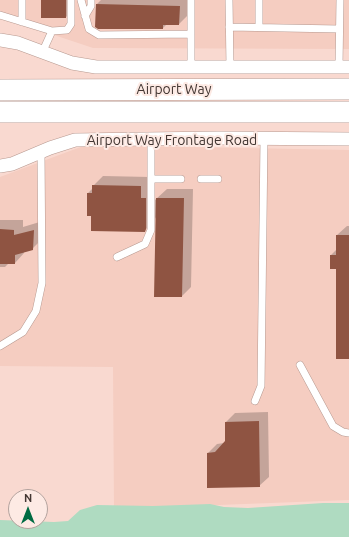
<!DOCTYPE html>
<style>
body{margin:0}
#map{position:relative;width:349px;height:537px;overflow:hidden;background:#f9d9d0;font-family:Ubuntu,sans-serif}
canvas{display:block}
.north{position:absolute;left:8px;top:489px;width:40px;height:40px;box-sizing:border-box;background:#fdeae4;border:1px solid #b3a29d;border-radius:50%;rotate:0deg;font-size:11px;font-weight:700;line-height:16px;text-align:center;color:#433733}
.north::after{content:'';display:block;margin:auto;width:14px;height:18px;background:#006b42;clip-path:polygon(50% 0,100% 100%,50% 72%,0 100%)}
</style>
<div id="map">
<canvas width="349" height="537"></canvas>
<div class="north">N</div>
</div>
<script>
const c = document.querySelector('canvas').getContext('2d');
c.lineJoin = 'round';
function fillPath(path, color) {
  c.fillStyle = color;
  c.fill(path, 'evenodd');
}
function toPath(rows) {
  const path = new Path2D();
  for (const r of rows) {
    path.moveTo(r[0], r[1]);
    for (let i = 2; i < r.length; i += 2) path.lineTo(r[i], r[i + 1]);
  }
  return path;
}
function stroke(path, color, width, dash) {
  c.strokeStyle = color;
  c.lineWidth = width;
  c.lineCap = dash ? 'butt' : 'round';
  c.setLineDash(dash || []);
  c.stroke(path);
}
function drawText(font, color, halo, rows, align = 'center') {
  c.font = font + ' Ubuntu,sans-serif';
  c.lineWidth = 4;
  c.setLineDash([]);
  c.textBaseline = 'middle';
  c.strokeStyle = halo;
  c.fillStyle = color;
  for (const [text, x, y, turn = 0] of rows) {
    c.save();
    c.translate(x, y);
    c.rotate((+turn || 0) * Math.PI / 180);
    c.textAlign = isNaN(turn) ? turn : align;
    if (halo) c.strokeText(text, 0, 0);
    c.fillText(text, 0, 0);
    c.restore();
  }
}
const built = toPath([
 [0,0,349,0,349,49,93,48,0,17],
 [86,145,349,150,349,500,114,509,113,367,0,366,0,177]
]);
const green = toPath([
 [323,503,349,503,349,537,0,537,0,520,54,522,68,521,80,510,97,505,153,506,210,504,224,507,248,508]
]);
const shadow = toPath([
 [42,0,73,0,73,10,66,17],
 [101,0,189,0,188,15,179,24,167,24,163,28,97,4],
 [103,176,150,177,150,189,155,189,155,200,167,189,193,189,191,287,182,296,157,215,154,221,144,231,92,215,88,193,93,188,93,186],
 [0,220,23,220,23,227,43,221,42,239,32,249,24,251,24,253,15,263,9,263,5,267,0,267],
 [347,226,349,226,349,358,337,268,331,255,337,249,337,235],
 [268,412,269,477,259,486,208,453,217,444,224,443,226,441,226,422,235,413]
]);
const building = toPath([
 [41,0,66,0,66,18,41,18],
 [96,4,180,6,179,25,163,25,163,29,98,29,95,27],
 [92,185,141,186,141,198,146,198,146,229,145,232,91,231,91,216,87,216,87,193,92,193],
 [156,198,184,198,182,297,154,297],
 [0,229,14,230,14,235,34,230,33,250,15,255,15,264,0,264],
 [336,235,349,235,349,359,336,359,336,269,330,269,330,255,336,255],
 [259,421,260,487,207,488,207,453,215,452,225,441,225,422]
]);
const lane = toPath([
 [81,0,89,29,99,35,191,34],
 [191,0,191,67],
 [229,0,230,67],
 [259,0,259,27],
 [0,15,52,31],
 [85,16,91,6,91,0],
 [22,22,22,0],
 [229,27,339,29],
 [42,53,52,31,67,30,71,24,71,0],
 [339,67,340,0],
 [151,179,181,179],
 [201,179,218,179],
 [117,257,145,244,151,230,151,139],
 [0,346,23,332,36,311,42,283,41,152],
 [300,365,333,426,343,432,349,433],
 [255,401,261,386,264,139]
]);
const street = toPath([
 [0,40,18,43,72,63,96,67,349,67],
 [0,166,12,164,50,148,75,140,218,138,349,139]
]);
const primary = toPath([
 [0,90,349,89],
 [0,112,349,112]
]);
const streetNames = [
 ["Airport Way",174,89],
 ["Airport Way Frontage Road",172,140]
];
fillPath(built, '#f5cdc1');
fillPath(green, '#afdbc1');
fillPath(shadow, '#0003');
fillPath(building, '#8f5442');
stroke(lane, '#b79990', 8);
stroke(street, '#b79990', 14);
stroke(primary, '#b79990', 22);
stroke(lane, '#fff', 7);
stroke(street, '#fff', 13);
stroke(primary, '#fff', 21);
drawText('14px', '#433733', '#fdeae4', streetNames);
</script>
